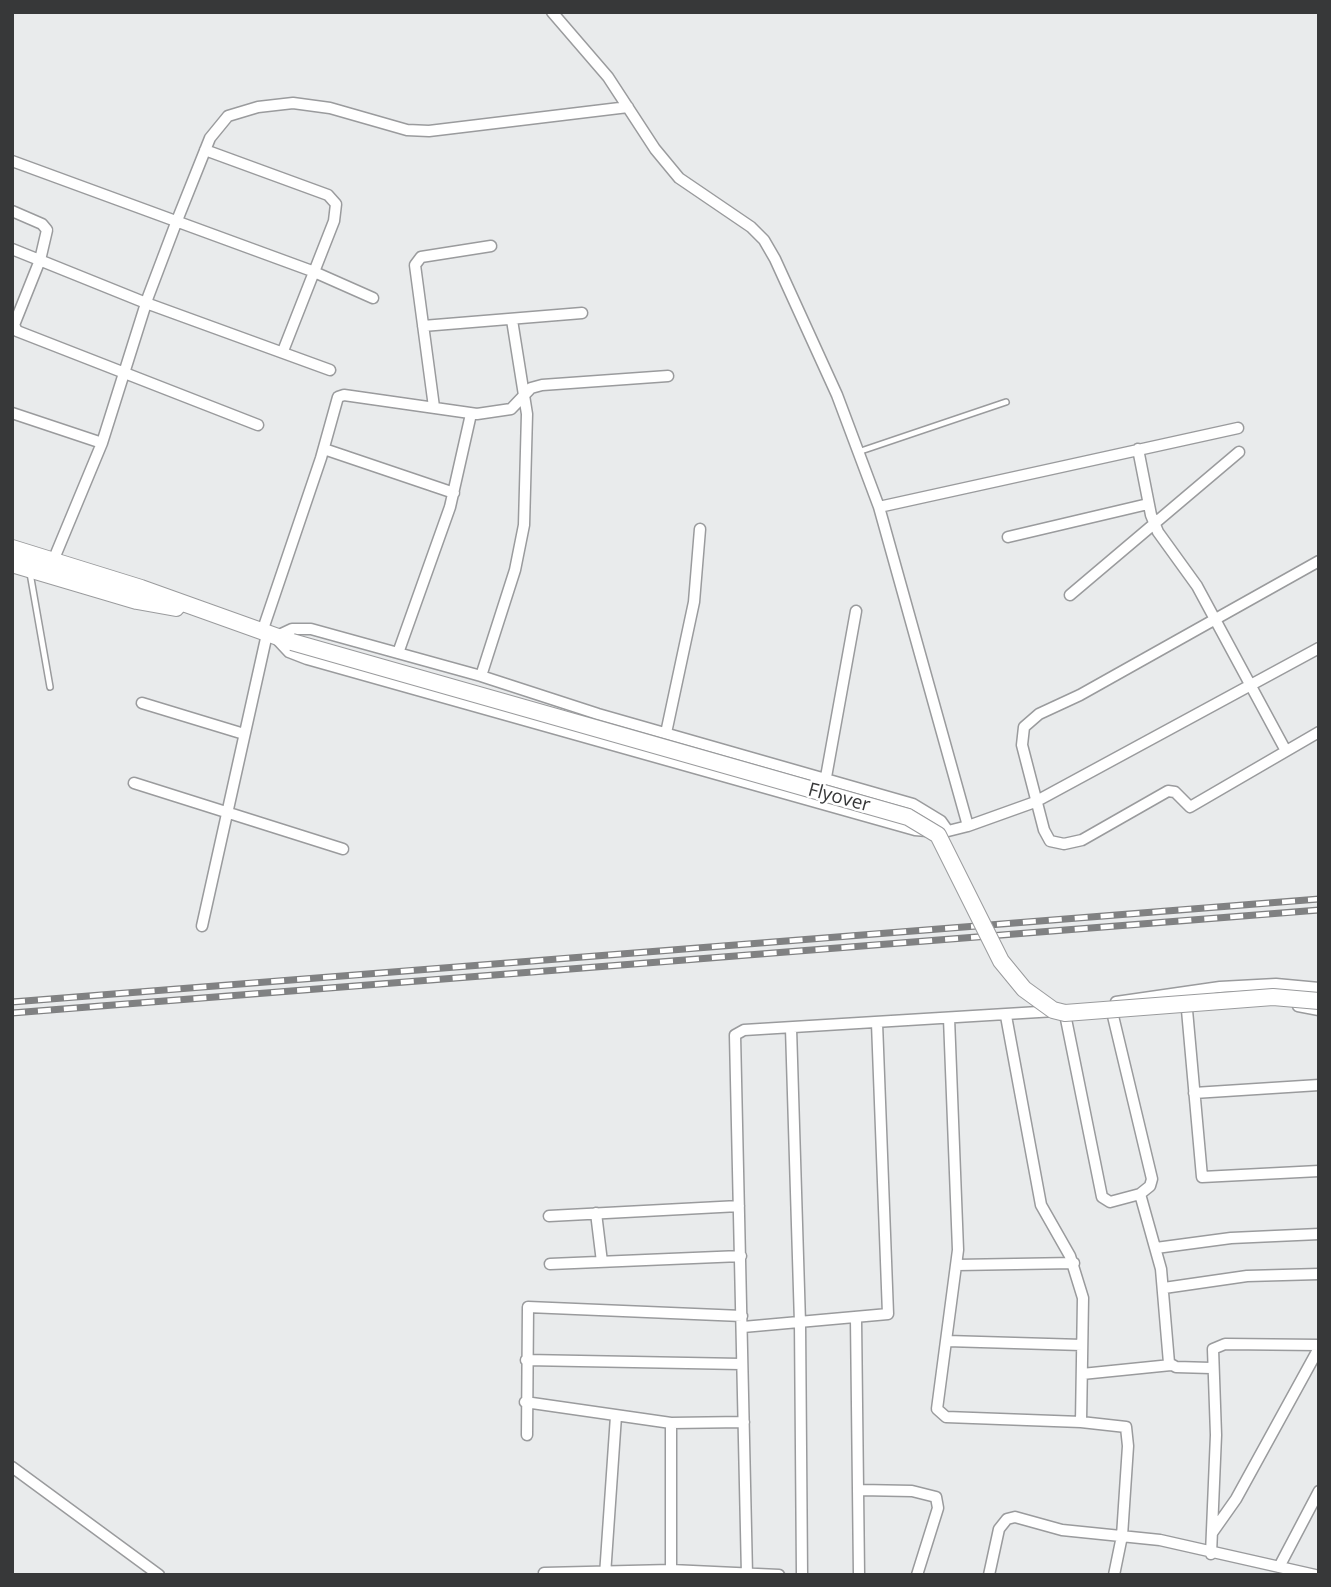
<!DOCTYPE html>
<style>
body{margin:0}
#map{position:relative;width:1331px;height:1587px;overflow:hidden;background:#e9ebec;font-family:"Open Sans",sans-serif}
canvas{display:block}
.frame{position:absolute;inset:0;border:14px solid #373839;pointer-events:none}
</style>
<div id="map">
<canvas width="1331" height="1587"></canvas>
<div class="frame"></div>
</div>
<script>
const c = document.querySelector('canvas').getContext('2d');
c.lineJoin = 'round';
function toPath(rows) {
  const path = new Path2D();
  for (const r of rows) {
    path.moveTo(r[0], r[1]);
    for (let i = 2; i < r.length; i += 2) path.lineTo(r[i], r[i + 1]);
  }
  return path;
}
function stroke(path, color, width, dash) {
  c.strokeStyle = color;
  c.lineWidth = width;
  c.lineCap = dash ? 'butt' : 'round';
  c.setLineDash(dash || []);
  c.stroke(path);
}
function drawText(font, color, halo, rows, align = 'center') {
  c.font = font + ' "Open Sans",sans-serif';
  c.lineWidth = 5;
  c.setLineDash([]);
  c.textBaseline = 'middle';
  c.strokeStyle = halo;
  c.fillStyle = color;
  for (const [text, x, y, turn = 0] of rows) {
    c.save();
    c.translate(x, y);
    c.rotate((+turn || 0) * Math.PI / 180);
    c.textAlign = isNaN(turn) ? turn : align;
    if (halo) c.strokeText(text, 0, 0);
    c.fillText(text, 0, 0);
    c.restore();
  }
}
const service = toPath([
 [858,452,1006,402],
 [30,573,50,687]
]);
const minor = toPath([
 [552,12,608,77,655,149,679,178,751,227,764,240,775,259,837,395,879,507,968,826],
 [205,150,328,195,336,204,334,221,283,351],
 [12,161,312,271,373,298],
 [12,211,42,224,47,230,40,260,14,325,17,331,258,425],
 [12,249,146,303,330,370],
 [423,326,582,313],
 [434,407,415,265,421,257,491,246],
 [12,413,102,443],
 [324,449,454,493],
 [1138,449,1151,515,1158,532,1197,586,1286,751],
 [879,507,1238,428],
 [1008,537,1148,504],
 [53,561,102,443,148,297,176,223,210,138,228,116,258,107,293,103,330,108,407,130,429,131,628,107],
 [1319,561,1080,695,1039,714,1024,727,1022,745,1044,830,1050,841,1064,844,1082,840,1168,791,1175,792,1190,807,1319,732],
 [1070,595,1239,452],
 [262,632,321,458,338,397,344,395,477,414,511,409,531,388,542,385,668,376],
 [398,653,450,507,471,414],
 [481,676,515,570,524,525,527,414,512,320],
 [142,703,244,734],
 [666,733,694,602,700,529],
 [826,777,856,611],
 [134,783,343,849],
 [948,831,941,821,913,804,598,714,481,676,311,629,292,629,275,637,289,652,307,659,915,830,939,832,948,831,968,826,1035,802,1319,648],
 [202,926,267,634],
 [1116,1002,1220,987,1276,984,1319,988],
 [1298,1006,1319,1010],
 [1187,1010,1202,1177,1319,1171],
 [1006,1016,1041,1205,1070,1256,1083,1298,1081,1422],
 [949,1018,958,1250,937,1409,946,1417,1081,1422,1126,1427,1128,1446,1122,1536,1114,1575],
 [1066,1019,1102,1197,1110,1202,1140,1194,1150,1186,1152,1179,1113,1016],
 [791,1028,800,1323,802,1575],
 [1194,1093,1319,1085],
 [1140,1194,1161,1269,1169,1363,1176,1367,1211,1368],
 [596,1213,602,1262],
 [549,1216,739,1206],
 [1156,1248,1231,1238,1319,1234],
 [550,1264,741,1256],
 [957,1265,1074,1263],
 [1164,1288,1247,1276,1319,1274],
 [856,1319,859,1575],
 [743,1327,888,1314,877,1023],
 [947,1341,1082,1345],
 [526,1360,741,1364],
 [1082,1374,1171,1365],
 [525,1402,671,1423,744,1422],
 [527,1435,528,1307,742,1316],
 [12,1467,159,1575],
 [860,1490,912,1491,936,1497,938,1508,917,1575],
 [1212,1533,1236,1499,1319,1348],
 [1211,1554,1216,1435,1213,1349,1225,1344,1319,1345],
 [1279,1567,1319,1491],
 [544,1573,671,1570,779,1575],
 [605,1575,616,1416],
 [671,1575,671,1423],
 [747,1575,735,1035,744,1030,1055,1011],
 [989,1575,999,1529,1007,1519,1015,1517,1062,1530,1160,1540,1315,1575]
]);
const secondary = toPath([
 [12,548,141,588,292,642],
 [12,564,137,601,176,608]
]);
const rail = toPath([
 [12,1002,1319,899],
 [12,1013,1319,910]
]);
const secondaryBridge = toPath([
 [292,642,908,817,938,835,1001,961,1024,989,1053,1010,1065,1013,1273,997,1319,1001]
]);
const streetNames = [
 ["Flyover",839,798,15]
];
stroke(service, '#9a9b9d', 8);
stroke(minor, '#9a9b9d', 13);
stroke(secondary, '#9a9b9d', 18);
stroke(service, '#fff', 5);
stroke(minor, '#fff', 10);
stroke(secondary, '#fff', 16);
stroke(rail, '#808182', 7);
stroke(rail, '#fff', 4.5, [13]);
stroke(secondaryBridge, '#9a9b9d', 18, []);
stroke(secondaryBridge, '#fff', 16);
drawText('19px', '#373839', '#fff', streetNames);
</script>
